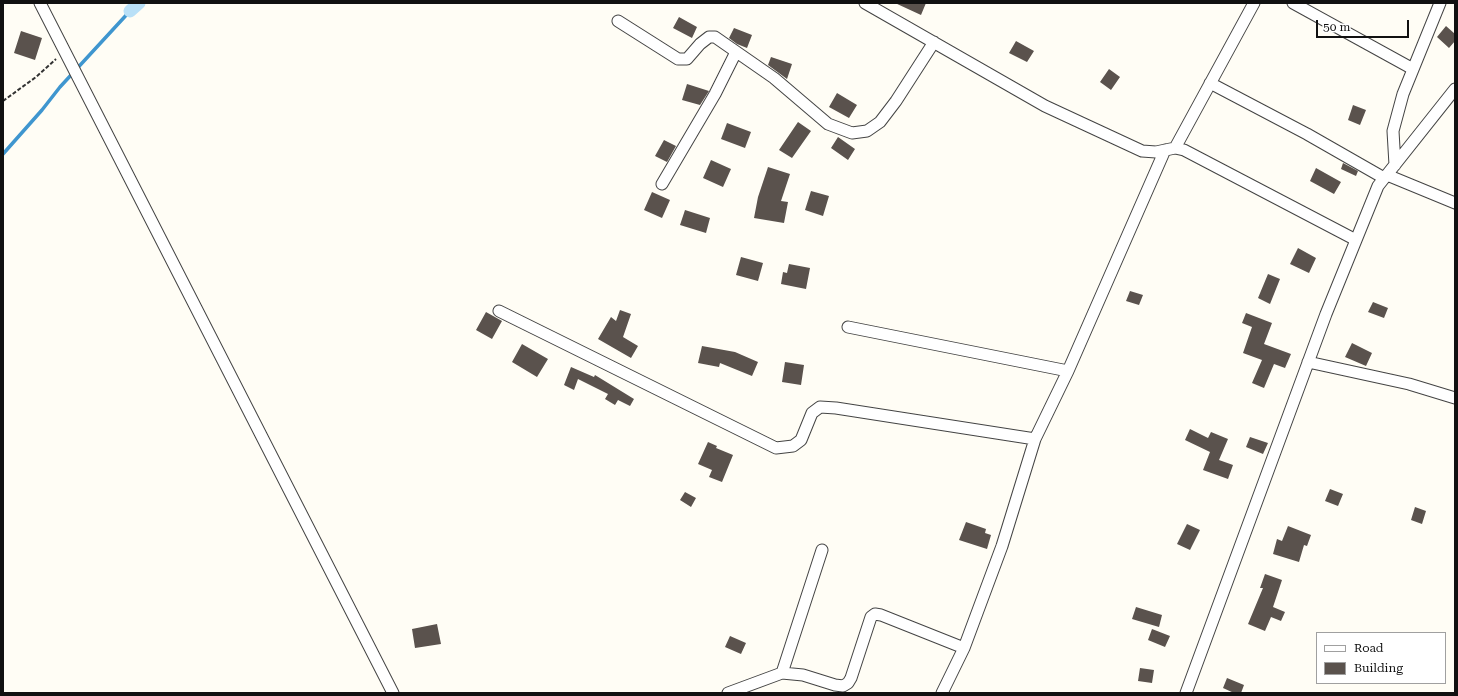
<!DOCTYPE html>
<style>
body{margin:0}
#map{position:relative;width:1458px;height:696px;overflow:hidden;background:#fffdf5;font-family:"Roboto Serif",serif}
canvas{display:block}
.frame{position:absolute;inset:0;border:4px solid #111;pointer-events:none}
.legend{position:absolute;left:1316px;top:632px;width:130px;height:52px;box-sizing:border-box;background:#fff;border:1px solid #a0a0a0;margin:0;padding:5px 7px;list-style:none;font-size:12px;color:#111}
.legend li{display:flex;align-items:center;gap:8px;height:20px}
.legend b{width:20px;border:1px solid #a0a0a0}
.scale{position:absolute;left:1316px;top:20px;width:93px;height:18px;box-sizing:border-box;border:2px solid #111;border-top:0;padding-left:5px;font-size:12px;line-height:14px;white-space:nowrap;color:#111;-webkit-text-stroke:3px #fff;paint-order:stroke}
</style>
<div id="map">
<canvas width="1458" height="696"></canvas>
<div class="frame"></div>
<ul class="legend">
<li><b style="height:5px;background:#fff"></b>Road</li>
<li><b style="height:11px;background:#5a524d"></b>Building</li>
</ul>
<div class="scale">50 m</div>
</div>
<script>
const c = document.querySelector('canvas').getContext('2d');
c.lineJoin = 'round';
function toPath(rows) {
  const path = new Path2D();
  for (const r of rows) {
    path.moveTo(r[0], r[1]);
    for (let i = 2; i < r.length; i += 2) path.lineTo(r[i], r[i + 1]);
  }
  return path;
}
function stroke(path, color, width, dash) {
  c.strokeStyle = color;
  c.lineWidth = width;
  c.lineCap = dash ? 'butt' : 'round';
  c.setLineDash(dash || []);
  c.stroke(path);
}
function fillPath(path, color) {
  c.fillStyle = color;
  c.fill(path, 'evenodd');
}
const stream = toPath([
 [3,154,42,110,60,87,130,11,132,3]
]);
const canal = toPath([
 [130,11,139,3]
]);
const building = toPath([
 [895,3,926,3,921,15],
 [679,17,697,27,692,38,673,28],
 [1446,26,1455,34,1455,41,1449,48,1437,37],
 [734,28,752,35,747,48,737,44,729,38],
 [21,31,42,38,35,60,14,53],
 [1016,41,1034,51,1027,62,1009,53],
 [771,57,792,64,787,79,768,65],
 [1109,69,1120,77,1111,90,1100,82],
 [687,84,709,91,700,105,682,100],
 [837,93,857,105,849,118,829,107],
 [1353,105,1366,110,1360,125,1348,120],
 [798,122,811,131,792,158,779,150],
 [727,123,751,132,745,148,721,139],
 [838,137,855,149,848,160,831,148],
 [664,140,676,146,667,162,655,156],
 [711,160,731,169,723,187,703,178],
 [1343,163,1358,171,1356,176,1341,169],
 [768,167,790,174,781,201,788,202,784,223,754,218,758,197],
 [1316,168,1341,182,1334,194,1310,181],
 [811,191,829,196,823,216,805,210],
 [652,192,670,200,662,218,644,210],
 [685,210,710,218,706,233,680,225],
 [1298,248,1316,258,1309,273,1290,264],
 [741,257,763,263,758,281,736,275],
 [789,264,810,268,806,289,781,284,783,272,787,273],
 [1268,274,1280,279,1270,304,1258,298],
 [1130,291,1143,295,1139,305,1126,301],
 [1373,302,1388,308,1384,318,1368,312],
 [620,310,631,314,623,337,638,346,631,358,598,339,611,317,616,321],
 [486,312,502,321,492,339,476,330],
 [1246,313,1272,323,1264,344,1291,354,1285,368,1274,364,1264,388,1252,383,1262,360,1243,353,1252,327,1242,323],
 [1352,343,1372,353,1366,366,1345,357],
 [522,344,548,359,537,377,512,362],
 [702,346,735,352,758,362,752,376,720,363,719,367,698,363],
 [785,362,804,365,801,385,782,382],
 [571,367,594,377,595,375,634,399,630,406,618,400,615,405,605,399,608,394,578,379,574,390,564,385],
 [1190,429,1208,438,1211,432,1228,439,1219,460,1233,465,1228,479,1203,470,1210,452,1185,440],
 [1250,437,1268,443,1263,454,1246,447],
 [708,442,717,446,716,448,733,455,722,482,709,477,712,470,698,464],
 [1330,489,1343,494,1338,506,1325,501],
 [685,492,696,498,691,507,680,500],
 [1415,507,1426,511,1422,524,1411,520],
 [966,522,986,529,985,533,991,535,987,549,959,540],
 [1187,524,1200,530,1190,550,1177,544],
 [1288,526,1311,535,1307,546,1304,545,1299,562,1273,554,1277,539,1282,541],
 [1265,574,1282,580,1273,607,1285,612,1281,621,1271,617,1265,631,1248,624,1263,588,1260,588],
 [1136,607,1162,615,1159,627,1132,619],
 [437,624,441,644,415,648,412,629],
 [1152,629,1170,636,1165,647,1148,640],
 [730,636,746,643,741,654,725,647],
 [1140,668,1154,670,1152,683,1138,681],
 [1227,678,1244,685,1241,693,1234,693,1223,688]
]);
const path = toPath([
 [3,101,36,77,56,59]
]);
const minor = toPath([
 [40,3,393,693],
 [865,3,1045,106,1142,151,1156,152,1175,148,1184,150,1356,240],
 [1293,3,1413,69],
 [618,21,678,59,687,59,700,44,709,37,715,37,774,78,828,124,852,133,867,131,880,122,896,101,934,42],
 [1210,83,1307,134,1384,178],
 [1175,148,1254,3],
 [1395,165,1393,131,1403,94,1440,3],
 [1387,175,1455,203],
 [662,184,715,94,736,52],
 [499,311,776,448,793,446,801,440,812,413,820,407,836,408,1035,439],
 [848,327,1068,371],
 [1308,362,1409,384,1455,398],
 [782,673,822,550],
 [728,693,782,673,803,675,835,685,843,686,848,683,851,678,871,617,875,614,881,615,964,648],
 [942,693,964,648,1002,546,1035,439,1068,371,1165,150],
 [1186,693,1326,314,1378,186,1455,89]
]);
stroke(stream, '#3f96cf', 3.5);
stroke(canal, '#b9e0f7', 13);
fillPath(building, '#5a524d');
stroke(minor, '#444', 13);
stroke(path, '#333', 2, [4, 2]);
stroke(minor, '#fff', 11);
</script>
